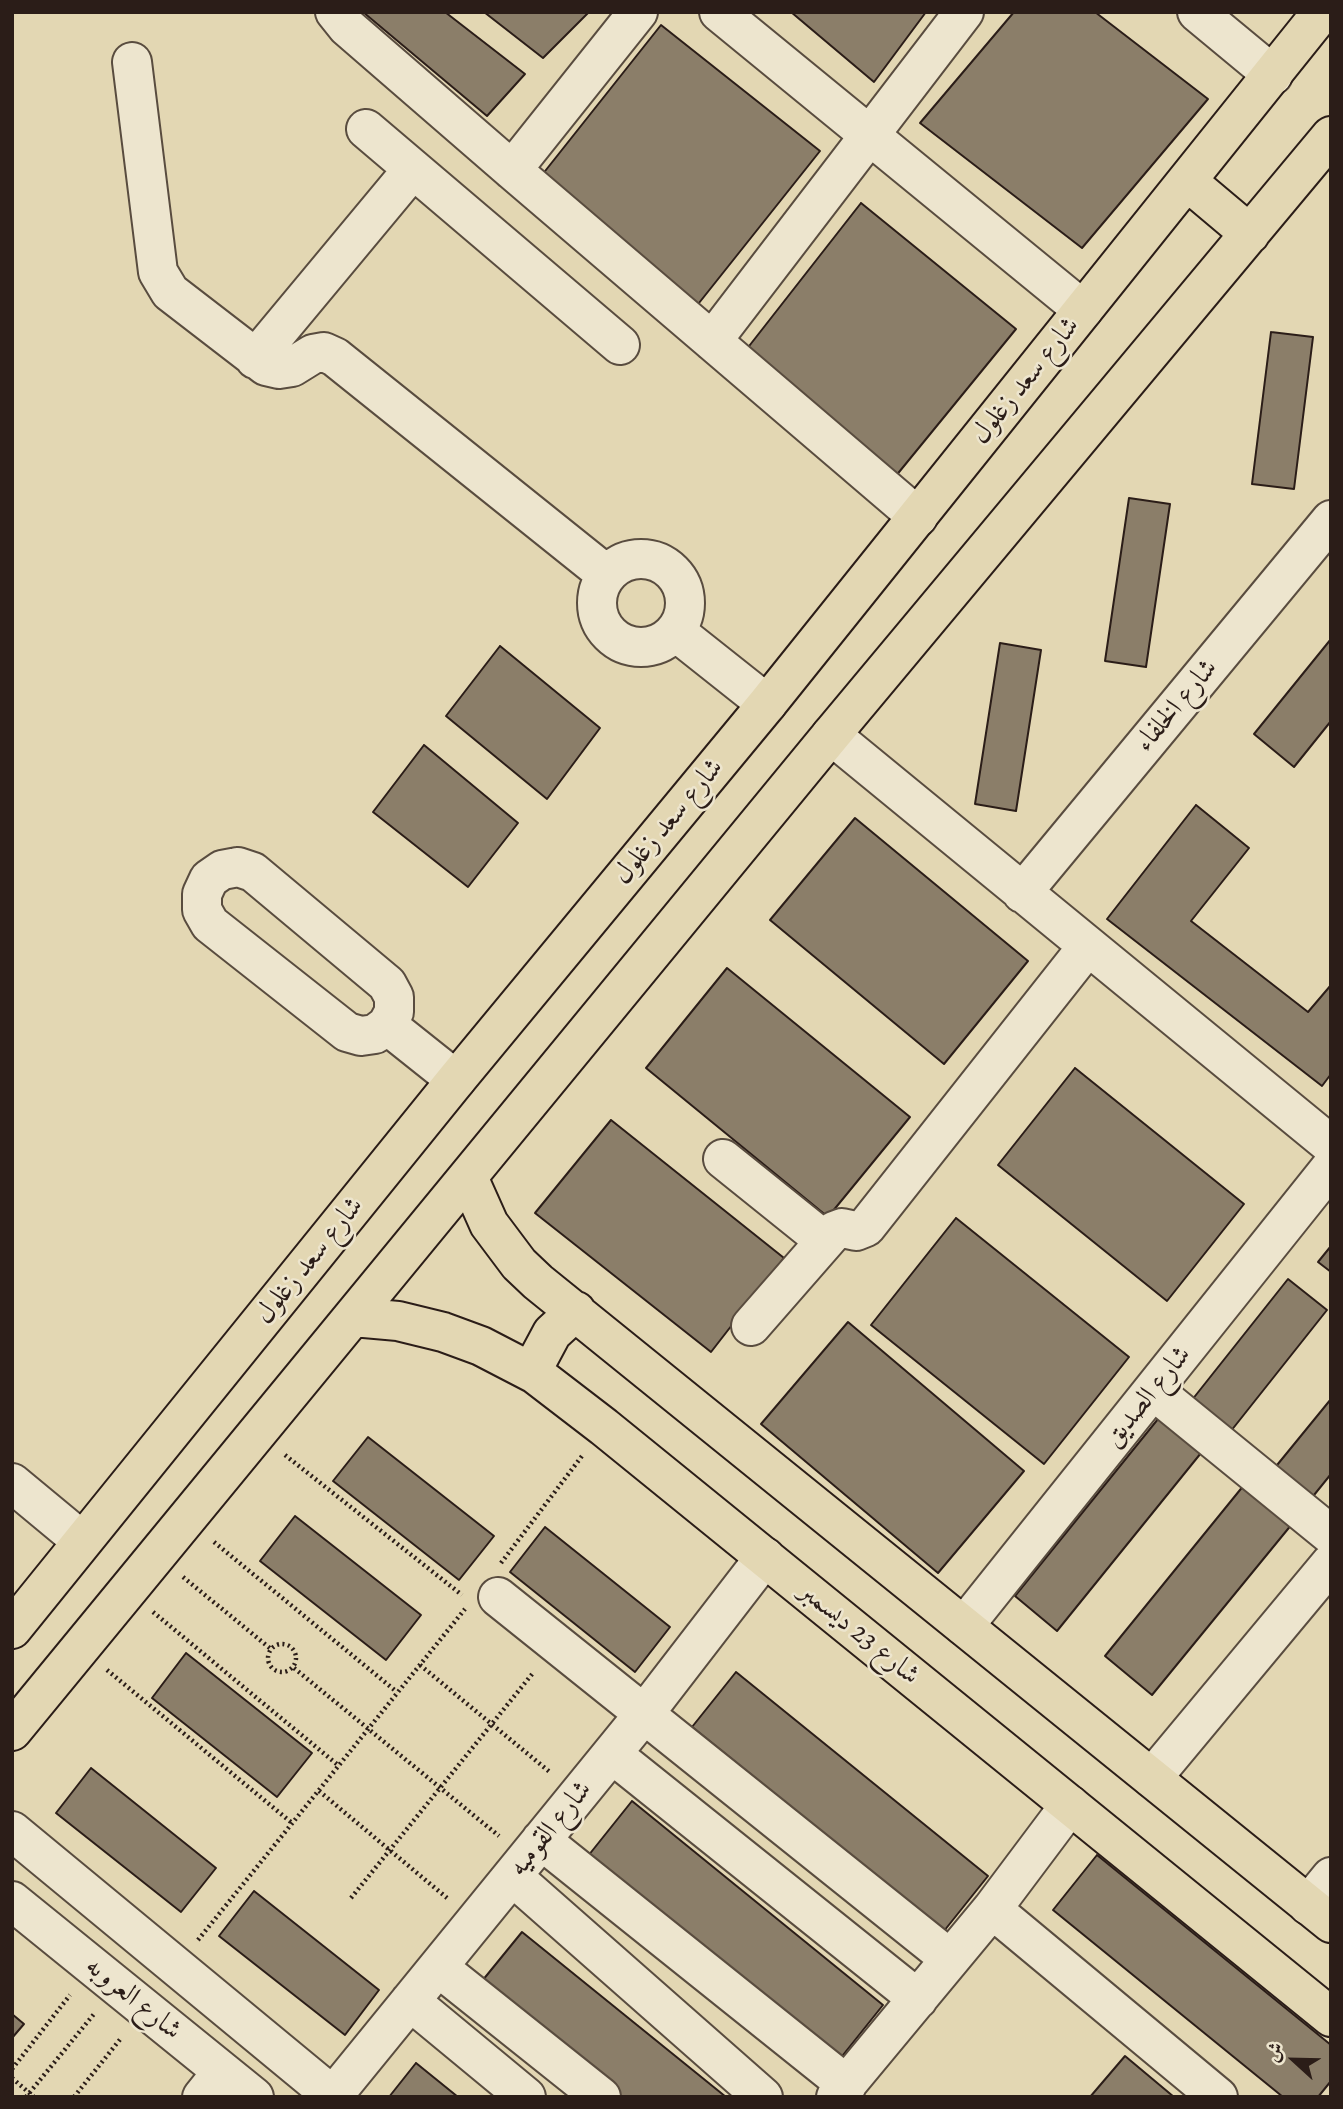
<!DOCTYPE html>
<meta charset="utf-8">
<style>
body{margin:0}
#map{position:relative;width:1343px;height:2109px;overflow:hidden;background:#e3d7b3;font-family:Alegreya,Amiri,serif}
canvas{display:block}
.frame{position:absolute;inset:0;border:14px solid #2b1d18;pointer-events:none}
.north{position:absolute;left:1259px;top:2025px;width:70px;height:70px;-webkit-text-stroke:5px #ede5ce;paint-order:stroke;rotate:292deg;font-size:19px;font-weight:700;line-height:28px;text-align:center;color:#2b1d18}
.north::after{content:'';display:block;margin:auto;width:24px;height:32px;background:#2b1d18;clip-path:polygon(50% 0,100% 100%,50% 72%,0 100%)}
</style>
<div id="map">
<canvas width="1343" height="2109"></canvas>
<div class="frame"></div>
<div class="north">ش</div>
</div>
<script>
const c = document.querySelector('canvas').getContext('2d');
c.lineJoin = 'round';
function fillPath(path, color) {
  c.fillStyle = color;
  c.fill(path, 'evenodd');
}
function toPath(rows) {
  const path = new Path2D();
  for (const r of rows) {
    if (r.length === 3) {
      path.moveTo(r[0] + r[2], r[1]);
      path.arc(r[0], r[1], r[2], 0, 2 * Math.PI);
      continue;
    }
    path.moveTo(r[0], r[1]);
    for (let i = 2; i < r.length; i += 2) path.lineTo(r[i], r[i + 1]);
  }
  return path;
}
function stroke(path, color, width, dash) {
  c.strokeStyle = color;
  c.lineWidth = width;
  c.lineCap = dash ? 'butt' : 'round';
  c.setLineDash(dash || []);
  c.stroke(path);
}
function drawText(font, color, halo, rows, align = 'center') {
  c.font = font + ' Alegreya,Amiri,serif';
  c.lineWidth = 5;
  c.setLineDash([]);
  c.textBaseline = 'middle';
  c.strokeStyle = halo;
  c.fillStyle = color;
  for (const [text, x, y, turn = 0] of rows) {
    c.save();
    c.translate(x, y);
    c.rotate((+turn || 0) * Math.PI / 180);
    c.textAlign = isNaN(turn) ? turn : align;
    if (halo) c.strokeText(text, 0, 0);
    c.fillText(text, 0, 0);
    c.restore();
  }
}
const building = toPath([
 [363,12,445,12,525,74,487,116,363,12],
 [484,12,589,12,543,58,484,12],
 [791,12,926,12,874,82,791,12],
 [1014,12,1095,12,1208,99,1082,248,920,123,1014,12],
 [661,25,820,151,695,308,538,180,661,25],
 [861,203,1016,329,895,477,746,350,861,203],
 [1271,332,1313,337,1294,489,1252,484,1271,332],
 [1129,498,1170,504,1146,667,1105,661,1129,498],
 [1331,639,1331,721,1294,767,1254,734,1331,639],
 [1000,643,1041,650,1016,811,975,804,1000,643],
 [500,646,600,728,547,799,446,716,500,646],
 [424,745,518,823,468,887,373,812,424,745],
 [1196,805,1249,848,1191,921,1308,1012,1331,985,1331,1074,1322,1086,1107,919,1196,805],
 [855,818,1028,961,944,1064,770,920,855,818],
 [727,968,910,1117,828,1217,646,1068,727,968],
 [1075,1068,1244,1204,1167,1301,998,1165,1075,1068],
 [611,1120,784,1258,711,1352,535,1213,611,1120],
 [956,1218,1129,1357,1044,1464,871,1325,956,1218],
 [1331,1246,1331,1272,1318,1262,1331,1246],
 [1288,1279,1327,1310,1223,1441,1184,1410,1288,1279],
 [848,1322,1024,1471,938,1573,761,1424,848,1322],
 [1331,1399,1331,1474,1310,1500,1273,1470,1331,1399],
 [1158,1419,1201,1453,1057,1631,1015,1596,1158,1419],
 [368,1437,494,1536,459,1580,333,1481,368,1437],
 [1244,1485,1292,1524,1152,1695,1105,1656,1244,1485],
 [295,1516,421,1615,386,1660,260,1561,295,1516],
 [545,1527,670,1627,635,1672,510,1572,545,1527],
 [186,1653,312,1753,277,1797,152,1698,186,1653],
 [736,1672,988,1876,944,1931,692,1727,736,1672],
 [91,1768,216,1868,181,1912,56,1813,91,1768],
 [632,1801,883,2005,839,2060,588,1856,632,1801],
 [1097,1855,1331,2045,1331,2081,1318,2097,1283,2097,1053,1910,1097,1855],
 [254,1891,379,1990,345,2035,219,1936,254,1891],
 [522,1932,726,2097,614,2097,478,1986,522,1932],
 [12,2014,24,2024,12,2038,12,2014],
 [1125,2056,1174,2097,1090,2097,1125,2056],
 [416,2063,458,2097,389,2097,416,2063]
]);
const path = toPath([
 [285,1455,462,1595],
 [214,1542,397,1692],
 [501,1563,582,1456],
 [183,1577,271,1649],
 [153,1612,339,1766],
 [282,1658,14],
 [420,1665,551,1773],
 [294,1668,499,1836],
 [107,1670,292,1823],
 [319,1791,447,1898],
 [351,1898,533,1673],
 [198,1940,465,1609],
 [12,2069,70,1995],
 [12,2078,34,2097],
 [26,2097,94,2014],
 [74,2097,122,2037]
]);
const minor = toPath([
 [335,12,347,27,512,170,918,517],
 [719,12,1083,310],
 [1197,12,1273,75],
 [132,62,158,272,170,292,266,366,279,369,292,367,313,354,324,352,335,357,607,575],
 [366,129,620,345],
 [512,170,638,12],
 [712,341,964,12],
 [255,359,413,169],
 [641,603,44],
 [675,631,767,704],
 [831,735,1331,1145],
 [238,867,253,872,387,984,394,997,394,1012,387,1025,375,1034,361,1036,347,1032,210,924,202,910,202,894,209,879,222,870,238,867],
 [1022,893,1331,520],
 [387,1025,456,1080],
 [723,1159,825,1241],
 [751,1326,834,1231,842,1228,856,1231,866,1227,1088,946],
 [1153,1390,1331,1535],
 [12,1483,82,1541],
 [498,1597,950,1959],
 [964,1626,1331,1167],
 [612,1754,918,1999],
 [1152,1778,1331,1563],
 [12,1831,334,2097],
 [541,1840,847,2085],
 [512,1876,763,2097],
 [12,1901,254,2097],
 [1308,1905,1331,1877],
 [992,1909,1218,2097],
 [438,1967,601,2097],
 [410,2001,526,2097],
 [202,2097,222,2072],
 [332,2097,644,1714,765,1557],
 [836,2097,992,1909,1070,1805]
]);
const major = toPath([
 [1187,181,1250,234],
 [468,1177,489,1224,519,1264,538,1282,1331,1923],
 [353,1317,398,1321,443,1332,481,1346,535,1374,604,1427,1331,2017],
 [535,1374,537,1361,552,1333,576,1311],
 [12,1629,456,1080,767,704,1322,12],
 [12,1731,831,735,1331,136]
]);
const streetNames = [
 ["شارع سعد زغلول",1026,381,-51],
 ["شارع الخلفاء",1177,706,-50],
 ["شارع سعد زغلول",669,822,-50],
 ["شارع سعد زغلول",310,1261,-51],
 ["شارع الصديق",1148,1397,-51],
 ["شارع 23 ديسمبر",859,1634,39],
 ["شارع القوميه",551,1829,-51],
 ["شارع العروبه",133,1999,39]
];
fillPath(building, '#8b7e69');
stroke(building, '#2b1d18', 2);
stroke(minor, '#594c3f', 42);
stroke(major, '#2b1d18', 42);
stroke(path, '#2b1d18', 4.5, [2, 3.5]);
stroke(minor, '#ede5ce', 38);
stroke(major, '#e3d7b3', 38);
drawText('28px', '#2b1d18', '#ede5ce', streetNames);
</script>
